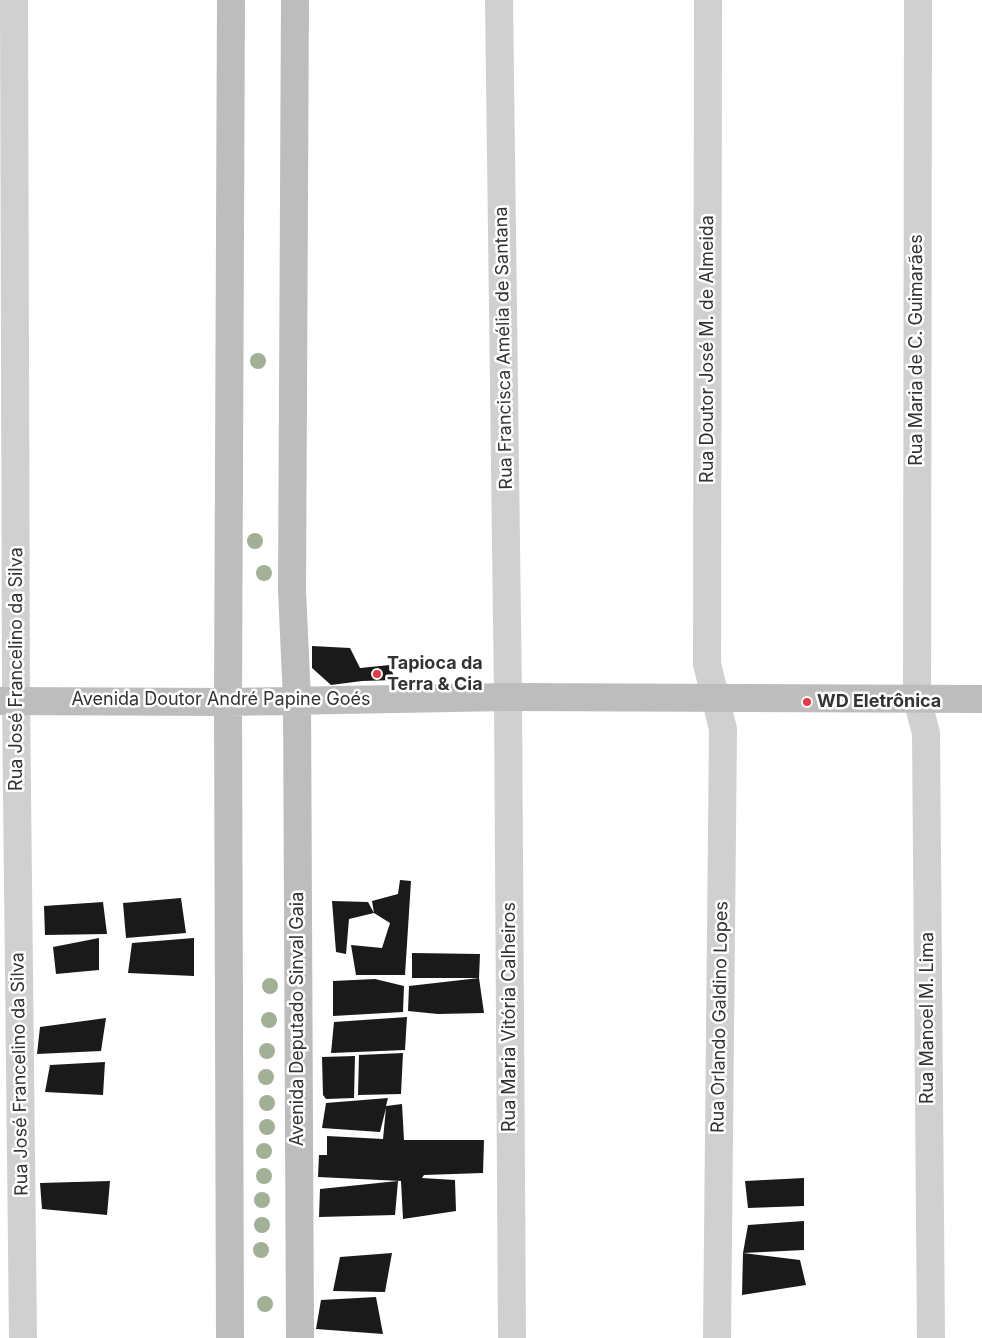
<!DOCTYPE html>
<meta charset="utf-8">
<style>
body{margin:0}
canvas{display:block;background:#fff}
</style>
<canvas width="982" height="1338"></canvas>
<script>
const c = document.querySelector('canvas').getContext('2d');
c.lineJoin = 'round';
function fillPath(path, color) {
  c.fillStyle = color;
  c.fill(path, 'evenodd');
}
function toPath(rows) {
  const path = new Path2D();
  for (const r of rows) {
    path.moveTo(r[0], r[1]);
    for (let i = 2; i < r.length; i += 2) path.lineTo(r[i], r[i + 1]);
  }
  return path;
}
function stroke(path, color, width, dash) {
  c.strokeStyle = color;
  c.lineWidth = width;
  c.lineCap = dash ? 'butt' : 'round';
  c.setLineDash(dash || []);
  c.stroke(path);
}
function drawText(font, color, halo, rows, align = 'center') {
  c.font = font + ' Inter,sans-serif';
  c.lineWidth = 5;
  c.setLineDash([]);
  c.textBaseline = 'middle';
  c.strokeStyle = halo;
  c.fillStyle = color;
  for (const [text, x, y, turn = 0] of rows) {
    c.save();
    c.translate(x, y);
    c.rotate((+turn || 0) * Math.PI / 180);
    c.textAlign = isNaN(turn) ? turn : align;
    if (halo) c.strokeText(text, 0, 0);
    c.fillText(text, 0, 0);
    c.restore();
  }
}
const building = toPath([
 [312,646,350,648,360,668,390,665,395,680,362,681,331,685,312,668],
 [400,880,411,881,405,975,356,975,351,945,382,948,390,923,374,913,372,901,398,894],
 [181,898,186,933,126,938,123,903],
 [332,901,368,902,374,913,349,919,346,954,336,952],
 [103,902,107,934,45,935,44,906],
 [99,938,99,970,56,974,53,947],
 [194,938,194,976,128,973,132,943],
 [412,953,480,954,479,978,484,1013,438,1014,408,1011,409,986,479,978,412,978],
 [375,979,404,986,403,1012,333,1016,333,981],
 [407,1017,405,1050,331,1053,334,1022],
 [106,1018,101,1051,37,1054,40,1027],
 [403,1053,401,1094,358,1095,359,1055],
 [355,1056,354,1098,326,1099,323,1095,322,1057],
 [105,1062,103,1095,45,1092,50,1065],
 [388,1098,386,1106,402,1104,404,1140,484,1140,483,1173,424,1175,422,1178,455,1180,456,1211,403,1219,401,1181,318,1177,319,1155,327,1155,327,1136,383,1139,386,1108,380,1132,322,1128,326,1103],
 [804,1178,804,1206,748,1208,745,1181],
 [110,1181,107,1215,42,1209,40,1183],
 [398,1181,395,1215,319,1217,320,1189],
 [804,1221,804,1250,743,1253,800,1260,806,1285,742,1295,743,1253,748,1225],
 [392,1253,385,1292,333,1291,340,1257],
 [376,1297,383,1334,316,1329,321,1300]
]);
const street = toPath([
 [14,0,16,700,23,1338],
 [499,0,508,697,512,1338],
 [708,0,707,664,723,729,717,1338],
 [918,0,917,699,926,733,931,1338]
]);
const secondary = toPath([
 [295,0,292,590,297,700,300,1338],
 [0,701,228,702,508,697,982,699],
 [230,1338,228,702,231,0]
]);
const trees = [
 [258,361],
 [255,541],
 [264,573],
 [270,986],
 [269,1020],
 [267,1051],
 [266,1077],
 [267,1103],
 [267,1127],
 [264,1151],
 [264,1176],
 [262,1200],
 [262,1225],
 [261,1250],
 [265,1304]
];
const markers = [
 [377,674,5,"#e63946"],
 [807,702,5,"#e63946"]
];
const streetNames = [
 ["Rua Francisca Amélia de Santana",504,348,-91],
 ["Rua Doutor José M. de Almeida",708,349,-90],
 ["Rua Maria de C. Guimarães",917,350,-90],
 ["Rua José Francelino da Silva",17,669,-90],
 ["Avenida Doutor André Papine Goés",221,700],
 ["Rua Maria Vitória Calheiros",510,1017,-90],
 ["Rua Orlando Galdino Lopes",720,1017,-89],
 ["Rua Manoel M. Lima",928,1018,-90],
 ["Avenida Deputado Sinval Gaia",298,1019,-90],
 ["Rua José Francelino da Silva",20,1074,-91]
];
const poiNames = [
 ["Tapioca da",387,664],
 ["Terra & Cia",387,685],
 ["WD Eletrônica",817,702]
];
fillPath(building, '#1a1a1a');
stroke(street, '#d0d0d0', 28);
stroke(secondary, '#bdbdbd', 28);
c.fillStyle = '#a2b095';
for (const [x, y] of trees) {
  c.beginPath();
  c.arc(x, y, 8, 0, 2 * Math.PI);
  c.fill();
}
for (const [x, y, r, color] of markers) {
  const dot = new Path2D();
  dot.arc(x, y, r, 0, 2 * Math.PI);
  c.fillStyle = color;
  c.fill(dot);
  stroke(dot, '#fff', 2);
}
drawText('18px', '#333', '#fff', streetNames);
drawText('bold 18px', '#333', '#fff', poiNames, 'left');
</script>
